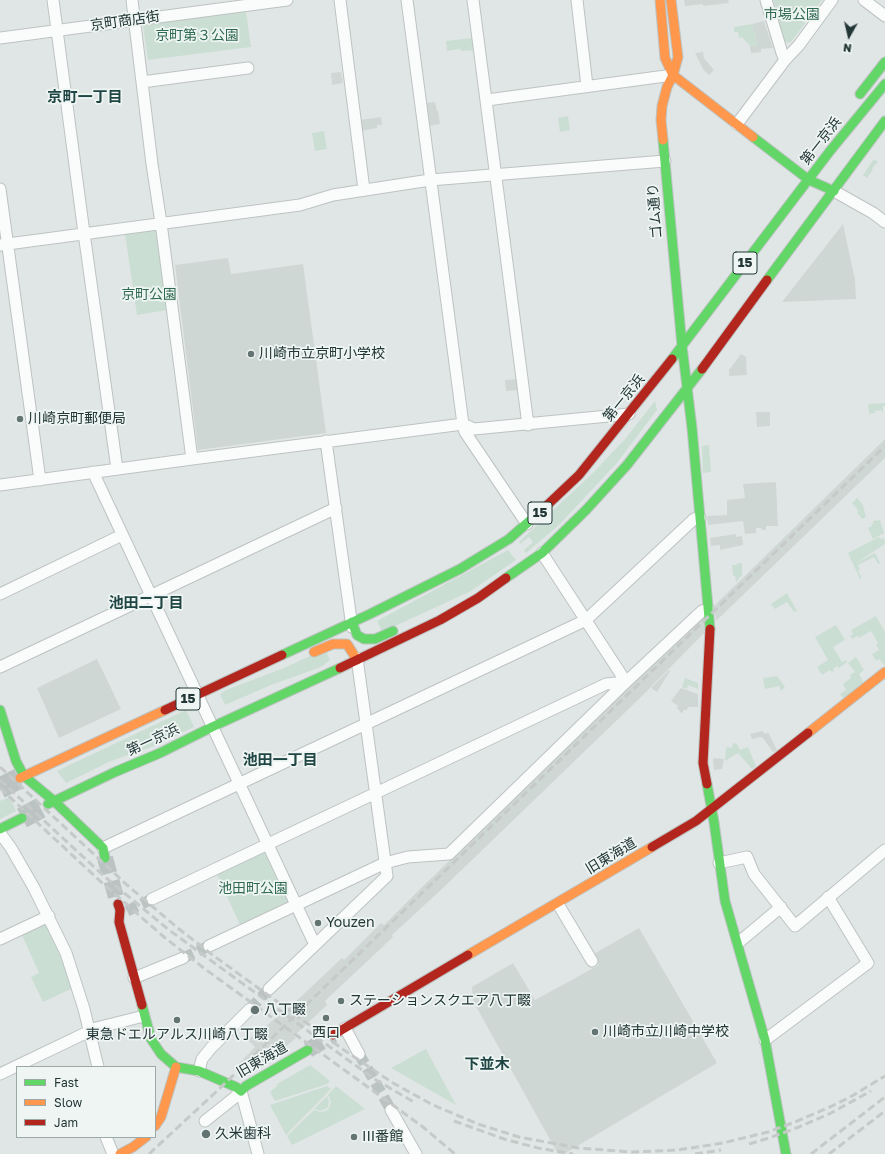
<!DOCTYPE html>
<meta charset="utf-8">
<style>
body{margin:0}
#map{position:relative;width:885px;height:1154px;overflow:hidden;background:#e0e6e5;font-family:"Golos Text",sans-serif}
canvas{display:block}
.legend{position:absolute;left:16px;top:1066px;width:140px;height:72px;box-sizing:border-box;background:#eef5f3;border:1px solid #9ca9a7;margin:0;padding:5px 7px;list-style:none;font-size:12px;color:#213635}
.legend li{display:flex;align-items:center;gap:8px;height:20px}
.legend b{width:20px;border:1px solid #9ca9a7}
.north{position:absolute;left:829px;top:16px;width:40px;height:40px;-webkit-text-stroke:3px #eef5f3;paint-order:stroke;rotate:188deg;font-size:11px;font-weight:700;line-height:16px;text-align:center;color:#213635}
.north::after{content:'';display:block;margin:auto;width:14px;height:18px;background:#213635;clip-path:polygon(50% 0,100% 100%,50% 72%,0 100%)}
</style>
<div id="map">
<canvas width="885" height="1154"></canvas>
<ul class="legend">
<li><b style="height:5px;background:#63d668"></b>Fast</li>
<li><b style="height:5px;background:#ff974d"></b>Slow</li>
<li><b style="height:5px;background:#b3261e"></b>Jam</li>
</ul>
<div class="north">N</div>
</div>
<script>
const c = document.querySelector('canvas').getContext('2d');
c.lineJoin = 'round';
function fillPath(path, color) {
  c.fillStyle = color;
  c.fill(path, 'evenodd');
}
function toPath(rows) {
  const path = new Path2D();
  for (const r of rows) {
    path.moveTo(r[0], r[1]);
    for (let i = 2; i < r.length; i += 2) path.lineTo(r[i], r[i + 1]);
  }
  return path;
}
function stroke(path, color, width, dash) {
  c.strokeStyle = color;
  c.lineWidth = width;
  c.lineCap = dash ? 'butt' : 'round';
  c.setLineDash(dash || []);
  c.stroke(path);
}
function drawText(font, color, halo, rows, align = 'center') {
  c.font = font + ' "Golos Text","Noto Sans JP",sans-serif';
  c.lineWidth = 3.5;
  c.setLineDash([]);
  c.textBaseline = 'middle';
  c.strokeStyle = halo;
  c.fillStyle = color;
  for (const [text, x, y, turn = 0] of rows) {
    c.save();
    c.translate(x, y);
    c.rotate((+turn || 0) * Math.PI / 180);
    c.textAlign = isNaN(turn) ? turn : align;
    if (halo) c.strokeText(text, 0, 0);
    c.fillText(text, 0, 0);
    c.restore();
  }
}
const built = toPath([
 [684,0,728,0,729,3,703,6,703,4,685,6],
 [764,21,773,48,761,49,761,52,751,53,750,46,757,45,752,24],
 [703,52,704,58,714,70,709,75,703,69,695,53],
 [341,72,343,83,332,85,331,73],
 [435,102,437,111,438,111,440,124,427,126,424,103],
 [381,117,382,125,377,125,377,128,362,131,360,120],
 [843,224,855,280,856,299,782,302],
 [228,258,231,274,303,264,326,433,198,450,175,265],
 [741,354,746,357,747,375,729,376,729,370],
 [518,379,519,390,506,391,505,380],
 [756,412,770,412,770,426,757,427],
 [885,439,885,458,716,621,714,606],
 [776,482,778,526,766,526,766,530,762,530,761,528,756,528,756,533,745,534,743,521,708,525,707,516,727,515,727,500,745,498,743,484],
 [736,534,736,537,742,536,743,545,720,550,720,545,711,546,710,538],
 [704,615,704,633,641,697,444,887,392,935,393,937,325,1001,327,1005,294,1036,296,1038,270,1060,247,1072,235,1068,255,1047,248,1040,290,1007,342,958,344,960,381,923,384,925,418,891],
 [97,659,121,709,59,738,37,688],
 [669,670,670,671,657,692,651,688],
 [681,688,698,694,698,707,688,707,687,710,683,710,683,712,681,713,677,708,682,700,678,706,671,701],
 [762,731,766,734,768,732,777,750,773,752,763,738,761,737,752,739,750,734],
 [713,758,724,759,722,769,714,770],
 [639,928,717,1063,564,1154,558,1154,473,1001,472,987,513,963,535,1000,599,965,592,955]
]);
const green = toPath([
 [773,0,822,0,791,42,788,43,784,41],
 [246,11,251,47,148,60,143,25],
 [752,24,757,45,750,46,742,37,739,38,738,32,734,32,734,27],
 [473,38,475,50,461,51,460,49,447,51,446,41],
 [568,116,570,130,560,132,558,118],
 [324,131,327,149,315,151,312,133],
 [874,159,878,162,874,166,872,169,873,170,867,178,863,175],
 [156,230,167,310,137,315,125,234],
 [655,401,657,410,616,464,559,525,526,553,524,550,533,542,529,537,520,544,519,542,594,472,625,439],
 [885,403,885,406,883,406,883,412,882,412,881,410,875,411,875,413,869,414,868,404],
 [709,445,711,472,703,473,702,446],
 [857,498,863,505,866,517,862,519,857,512,859,511,852,503],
 [880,520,884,533,873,539,868,528,872,526,871,524,873,524,873,521],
 [879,537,880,539,884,538,885,544,856,563,875,553,880,563,878,564,874,557,858,565,860,569,858,571,862,578,860,579,848,553],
 [508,550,516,560,471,591,382,632,377,621],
 [737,563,742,563,742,575,736,582,735,576,733,576,732,565,737,565],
 [787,593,797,611,794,612,787,602,775,609,771,604],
 [876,616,885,632,885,664,884,665,879,659,876,661,872,654,879,650,876,645,878,643,871,631,859,638,857,636,852,639,850,636,853,634,851,630],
 [836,625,845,640,833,647,842,662,846,660,847,662,839,668,837,666,833,669,834,671,832,672,830,670,822,675,817,667,828,660,815,637],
 [325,649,330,660,321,667,271,685,225,705,220,694,226,690,284,668],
 [856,657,864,670,859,674,864,683,844,699,840,694,846,690,843,684,851,678,850,675,855,672,848,663],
 [777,676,785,687,781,691,779,686,765,689,763,678],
 [685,678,698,683,698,689,688,685,687,689,682,687],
 [186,710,194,727,154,746,111,761,66,783,57,771],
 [733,743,737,744,740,750,748,747,756,766,752,769,738,753,725,761,726,747,732,748],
 [10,797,16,811,0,819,0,801],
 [264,852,288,902,240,925,217,875],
 [43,924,48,926,73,988,43,1002,31,977,39,973,22,935],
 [426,1049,456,1105,391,1068],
 [310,1065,330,1081,327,1084,275,1101,270,1092,277,1086,277,1084],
 [327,1086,331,1089,286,1135,270,1105],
 [336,1086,365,1109,292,1145,287,1136,314,1110,320,1112,326,1111,329,1108,331,1102,328,1095],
 [327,1096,329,1101,328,1107,325,1109,320,1111,314,1109]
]);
const streetTunnel = toPath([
 [127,911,152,899],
 [183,958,209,946],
 [250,1009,269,989],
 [359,1054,391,1110]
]);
const secondaryTunnel = toPath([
 [105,858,118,904],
 [308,1050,333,1035]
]);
const highwayTunnel = toPath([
 [0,788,20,778],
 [22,818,48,804]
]);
const street = toPath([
 [53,0,84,233,117,469],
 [132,0,152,164,161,223,192,459],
 [340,0,364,190],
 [407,0,463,424,465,432,527,524],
 [473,0,528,425],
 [577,0,587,86],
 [766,0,782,53,785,60],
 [864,0,885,16],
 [0,38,287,0],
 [142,82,248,68],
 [487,100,673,75],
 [737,124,785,60,799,45,832,0],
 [0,189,40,480],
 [834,191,873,213,885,222],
 [0,245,300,205,333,195,430,180,665,161],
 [326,441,352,627],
 [93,472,315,945],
 [0,485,192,459,463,424,474,429,629,414],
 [0,594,122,535],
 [0,667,336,508],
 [0,833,11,848,34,888,66,953,84,1009,98,1067],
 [103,848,586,620,694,519,700,518],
 [719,863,747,857,754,874,795,926,885,850],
 [152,899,606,684,626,682,542,553],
 [558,904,592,961],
 [0,939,49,916],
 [738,943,781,907],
 [209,946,385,863,408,857,449,854,626,682,702,611,708,610],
 [134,978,183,958],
 [269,989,387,876,357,658],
 [345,1028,359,1054],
 [765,1040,868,963,828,897],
 [199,1071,202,1059,211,1048,250,1009],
 [0,1074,96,1028,144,1016],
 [241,1091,258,1154],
 [391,1110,416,1154],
 [205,1121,234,1098,241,1091],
 [106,1137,113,1154]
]);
const fast = toPath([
 [860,94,885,62],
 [753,137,809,180,834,191],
 [663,140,682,346,692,428,710,629],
 [767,280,885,121],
 [672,359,830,151,885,84],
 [506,578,542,553,586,510,627,465,702,369],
 [352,622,357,635,364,639,375,639,393,631],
 [282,655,370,614,460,569,509,539,542,510],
 [0,710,16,761,24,776,54,801,103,848,105,858],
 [707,784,714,822,725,901,765,1040,786,1154],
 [48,804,115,772,160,753,212,727,340,668],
 [0,829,22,818],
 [142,1005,151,1039,161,1054,176,1067,199,1071,236,1087,241,1091,246,1086,308,1050]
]);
const slow = toPath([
 [660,0,665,58,673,75,753,137],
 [663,140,661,120,662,106,667,87,673,75,678,57,671,0],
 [314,652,333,644,347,644,357,660],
 [808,733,885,672],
 [20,778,165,710],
 [468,955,652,847],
 [155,1126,161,1117,176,1067],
 [120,1154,133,1147,146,1137]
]);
const jam = toPath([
 [702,369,767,280],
 [542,510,579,475,672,359],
 [340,668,440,620,478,598,506,578],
 [165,710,282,655],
 [707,784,703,763,710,629],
 [652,847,696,821,808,733],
 [118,904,120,910,119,922,142,1005],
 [333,1035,468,955]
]);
const rail = toPath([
 [0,767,127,885,179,929,214,956,344,1050,393,1083,433,1105,478,1124,519,1137,578,1148,632,1152,678,1150,723,1143,768,1132,795,1122,830,1107,852,1096,885,1076],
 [0,780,105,877,169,930,341,1055,376,1080,414,1102],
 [0,788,100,881,164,937,205,969,423,1127,455,1154],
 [454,1121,504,1139,538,1148,573,1154],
 [749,1144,769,1138,799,1127,831,1113,871,1091],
 [149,1154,216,1092,885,446],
 [695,1154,721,1150],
 [811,1154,885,1097],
 [829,1154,885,1111]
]);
const markers = [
 [251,354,4,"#647473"],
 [20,419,4,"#647473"],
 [318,923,4,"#647473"],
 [341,1001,4,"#647473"],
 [255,1010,5,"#647473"],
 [326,1018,4,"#647473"],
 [177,1020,4,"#647473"],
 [595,1032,4,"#647473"],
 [206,1134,5,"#647473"],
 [354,1137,4,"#647473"]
];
const shields = [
 [745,263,24],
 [540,513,24],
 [188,699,24]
];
const shieldNames = [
 ["15",745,263],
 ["15",540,513],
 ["15",188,699]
];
const parkNames = [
 ["市場公園",792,15],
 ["京町第３公園",197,36],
 ["京町公園",149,295],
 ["池田町公園",253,889]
];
const streetNames = [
 ["京町商店街",125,21,-8],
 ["第一京浜",821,141,-52],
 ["ゴム通り",655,211,-95],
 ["第一京浜",624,398,-51],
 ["第一京浜",153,740,-25],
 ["旧東海道",611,856,-31],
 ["旧東海道",262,1060,-30]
];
const poiNames = [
 ["川崎市立京町小学校",259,354],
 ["川崎京町郵便局",28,419],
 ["Youzen",326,923],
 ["ステーションスクエア八丁畷",349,1001],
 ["八丁畷",264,1010],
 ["川崎市立川崎中学校",603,1032],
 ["西口",326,1033,"center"],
 ["東急ドエルアルス川崎八丁畷",177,1035,"center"],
 ["久米歯科",215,1134],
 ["III番館",362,1137]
];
const neighbourhoodNames = [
 ["京町一丁目",85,97],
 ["池田二丁目",146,603],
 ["池田一丁目",280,760],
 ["下並木",487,1064]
];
fillPath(built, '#cfd7d5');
fillPath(green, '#cbded4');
stroke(streetTunnel, '#bac3c2', 11, [11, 5.5]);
stroke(secondaryTunnel, '#bac3c2', 16, [16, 8]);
stroke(highwayTunnel, '#bac3c2', 21, [21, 10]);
stroke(street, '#bdc3c2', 13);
stroke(fast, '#bdc3c2', 11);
stroke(slow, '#bdc3c2', 11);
stroke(jam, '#bdc3c2', 11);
stroke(street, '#fafbfb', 11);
stroke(fast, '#63d668', 9);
stroke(slow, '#ff974d', 9);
stroke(jam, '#b3261e', 9);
stroke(rail, '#c5c9c8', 3, [8, 4]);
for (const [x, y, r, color] of markers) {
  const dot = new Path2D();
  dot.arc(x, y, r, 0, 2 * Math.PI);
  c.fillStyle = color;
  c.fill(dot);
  stroke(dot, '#eef5f3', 1.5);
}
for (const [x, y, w] of shields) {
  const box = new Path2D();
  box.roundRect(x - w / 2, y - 11, w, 22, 3);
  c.fillStyle = '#eef5f3';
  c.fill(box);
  stroke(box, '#213635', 1);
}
drawText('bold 13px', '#213635', null, shieldNames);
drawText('14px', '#306951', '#eef5f3', parkNames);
drawText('14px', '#213635', '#eef5f3', streetNames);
drawText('14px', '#213635', '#eef5f3', poiNames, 'left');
drawText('bold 15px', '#1f4644', '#eef5f3', neighbourhoodNames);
</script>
